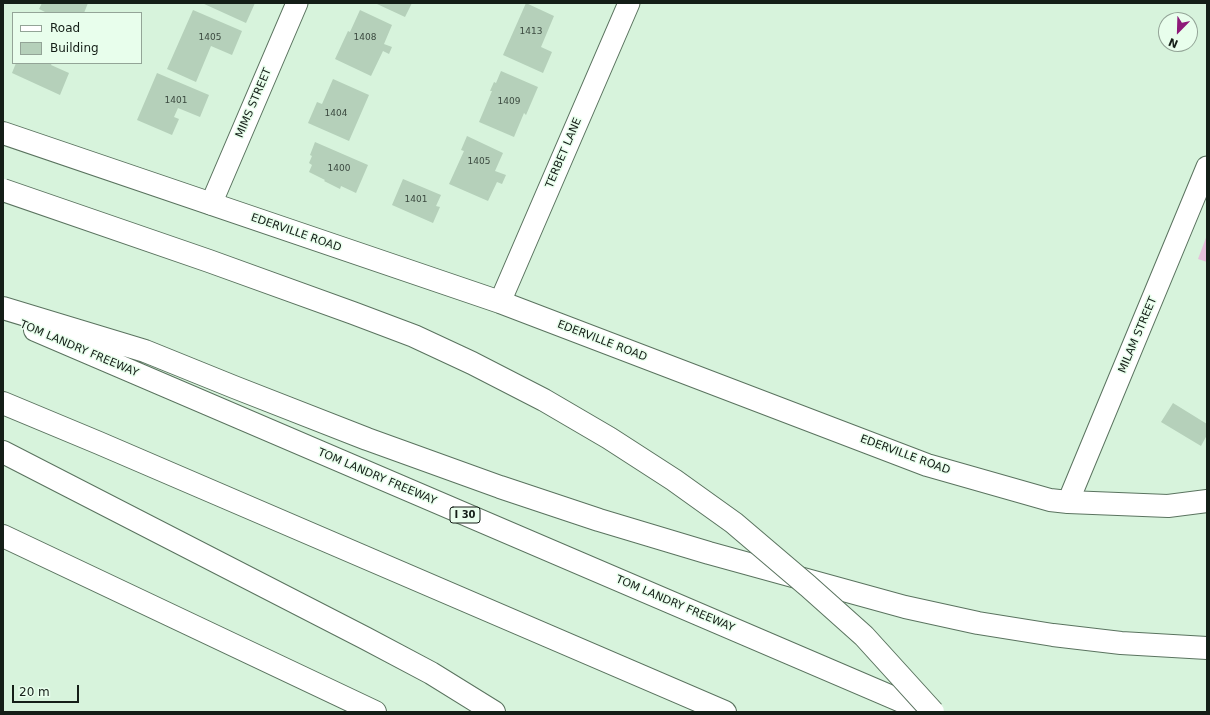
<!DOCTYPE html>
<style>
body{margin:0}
#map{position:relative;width:1210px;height:715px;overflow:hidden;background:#d7f3dc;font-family:"DejaVu Sans",sans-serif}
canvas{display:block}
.frame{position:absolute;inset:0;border:4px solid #141e17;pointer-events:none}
.legend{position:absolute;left:12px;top:12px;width:130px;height:52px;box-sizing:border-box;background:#e8feec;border:1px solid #93a497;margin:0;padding:5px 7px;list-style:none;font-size:12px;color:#141e17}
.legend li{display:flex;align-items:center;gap:8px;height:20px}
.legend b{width:20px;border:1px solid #93a497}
.north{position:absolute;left:1158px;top:12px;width:40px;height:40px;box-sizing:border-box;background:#e8feec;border:1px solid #93a497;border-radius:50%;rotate:203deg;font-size:11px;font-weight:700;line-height:16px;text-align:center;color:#141e17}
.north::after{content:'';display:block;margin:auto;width:14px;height:18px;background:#8e1979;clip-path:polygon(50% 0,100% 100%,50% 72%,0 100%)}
.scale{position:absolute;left:12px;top:685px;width:67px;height:18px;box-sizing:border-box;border:2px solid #141e17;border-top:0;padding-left:5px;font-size:12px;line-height:14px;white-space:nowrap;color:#141e17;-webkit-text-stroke:3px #e8feec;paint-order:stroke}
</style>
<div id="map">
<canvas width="1210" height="715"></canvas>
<div class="frame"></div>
<ul class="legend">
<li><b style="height:5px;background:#fff"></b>Road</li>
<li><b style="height:11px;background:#b5d0ba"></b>Building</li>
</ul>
<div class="north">N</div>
<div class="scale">20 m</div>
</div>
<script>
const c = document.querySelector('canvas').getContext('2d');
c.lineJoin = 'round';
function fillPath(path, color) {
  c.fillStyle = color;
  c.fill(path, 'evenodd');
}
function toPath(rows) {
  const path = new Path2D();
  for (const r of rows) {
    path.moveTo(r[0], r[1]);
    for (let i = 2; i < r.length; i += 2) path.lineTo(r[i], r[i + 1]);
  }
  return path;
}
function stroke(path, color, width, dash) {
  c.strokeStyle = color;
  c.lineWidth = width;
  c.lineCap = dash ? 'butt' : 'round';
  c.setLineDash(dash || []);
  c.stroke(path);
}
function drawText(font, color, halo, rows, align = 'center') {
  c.font = font + ' "DejaVu Sans",sans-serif';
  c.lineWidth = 3;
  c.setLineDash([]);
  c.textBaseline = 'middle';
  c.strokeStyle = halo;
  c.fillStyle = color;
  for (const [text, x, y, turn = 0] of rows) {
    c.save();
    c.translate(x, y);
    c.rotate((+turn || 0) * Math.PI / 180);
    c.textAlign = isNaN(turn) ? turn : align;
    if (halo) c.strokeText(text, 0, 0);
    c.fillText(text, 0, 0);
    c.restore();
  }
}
const green = toPath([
 [1207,235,1207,262,1198,259]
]);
const building = toPath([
 [42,3,88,3,84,13,47,13,39,9],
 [202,3,255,3,246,23],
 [378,3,412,3,405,17,377,4],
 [526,3,554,16,541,47,552,52,543,73,503,55],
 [193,10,242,31,232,55,211,46,196,82,167,69],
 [360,10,392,25,384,44,392,47,389,54,383,51,371,76,335,59,348,31,350,32],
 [16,63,52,63,51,65,69,73,60,95,12,73],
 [501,71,538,87,526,115,524,113,514,137,479,122,492,91,490,91,494,82,496,83],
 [157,73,209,95,200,117,178,108,174,117,179,119,172,135,137,120],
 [333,79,369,95,349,141,308,123,317,102,322,104],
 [467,136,503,153,495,171,506,175,502,184,497,182,488,201,449,184,464,151,461,150],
 [315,142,368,165,356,193,341,186,340,189,324,181,325,180,309,172,312,165,309,163,312,156,310,155],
 [403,179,441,195,436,206,440,207,433,223,392,205],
 [1173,403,1207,424,1207,435,1201,446,1161,422]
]);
const street = toPath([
 [211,204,297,3],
 [500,302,629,3],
 [1068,502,1207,167]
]);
const secondary = toPath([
 [3,133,500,302,927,465,1050,500,1068,502,1168,506,1207,501]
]);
const highway = toPath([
 [3,308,145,351,234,387,367,439,500,487,599,520,709,553,905,607,978,623,1053,635,1121,643,1207,648],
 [35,330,927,712],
 [3,403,99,443,725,712],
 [3,452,365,638,431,673,494,712],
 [3,536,375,712]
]);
const highwayBridge = toPath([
 [3,190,209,261,353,313,414,336,472,363,544,400,609,438,674,480,734,523,808,586,864,636,933,712]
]);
const numberNames = [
 ["1413",531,32],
 ["1405",210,38],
 ["1408",365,38],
 ["1401",176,101],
 ["1409",509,102],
 ["1404",336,114],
 ["1405",479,162],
 ["1400",339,169],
 ["1401",416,200]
];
const shields = [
 [465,515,30]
];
const shieldNames = [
 ["I 30",465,515]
];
const streetNames = [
 ["MIMS STREET",254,103,-67],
 ["TERBET LANE",564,153,-67],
 ["EDERVILLE ROAD",296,233,19],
 ["MILAM STREET",1138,335,-67],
 ["EDERVILLE ROAD",602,341,21],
 ["TOM LANDRY FREEWAY",79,349,23],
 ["EDERVILLE ROAD",905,455,20],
 ["TOM LANDRY FREEWAY",377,477,23],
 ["TOM LANDRY FREEWAY",675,604,23]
];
fillPath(green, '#e6c0db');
fillPath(building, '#b5d0ba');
stroke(street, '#5a735f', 23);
stroke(secondary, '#5a735f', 24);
stroke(highway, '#5a735f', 24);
stroke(street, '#fff', 21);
stroke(secondary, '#fff', 22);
stroke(highway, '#fff', 22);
stroke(highwayBridge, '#5a735f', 24, []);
stroke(highwayBridge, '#fff', 22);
drawText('9px', '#3c4a40', null, numberNames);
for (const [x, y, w] of shields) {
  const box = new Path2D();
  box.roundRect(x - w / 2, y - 8, w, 16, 3);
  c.fillStyle = '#e8feec';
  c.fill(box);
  stroke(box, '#141e17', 1);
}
drawText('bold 10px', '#141e17', null, shieldNames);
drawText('11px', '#141e17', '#e8feec', streetNames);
</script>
